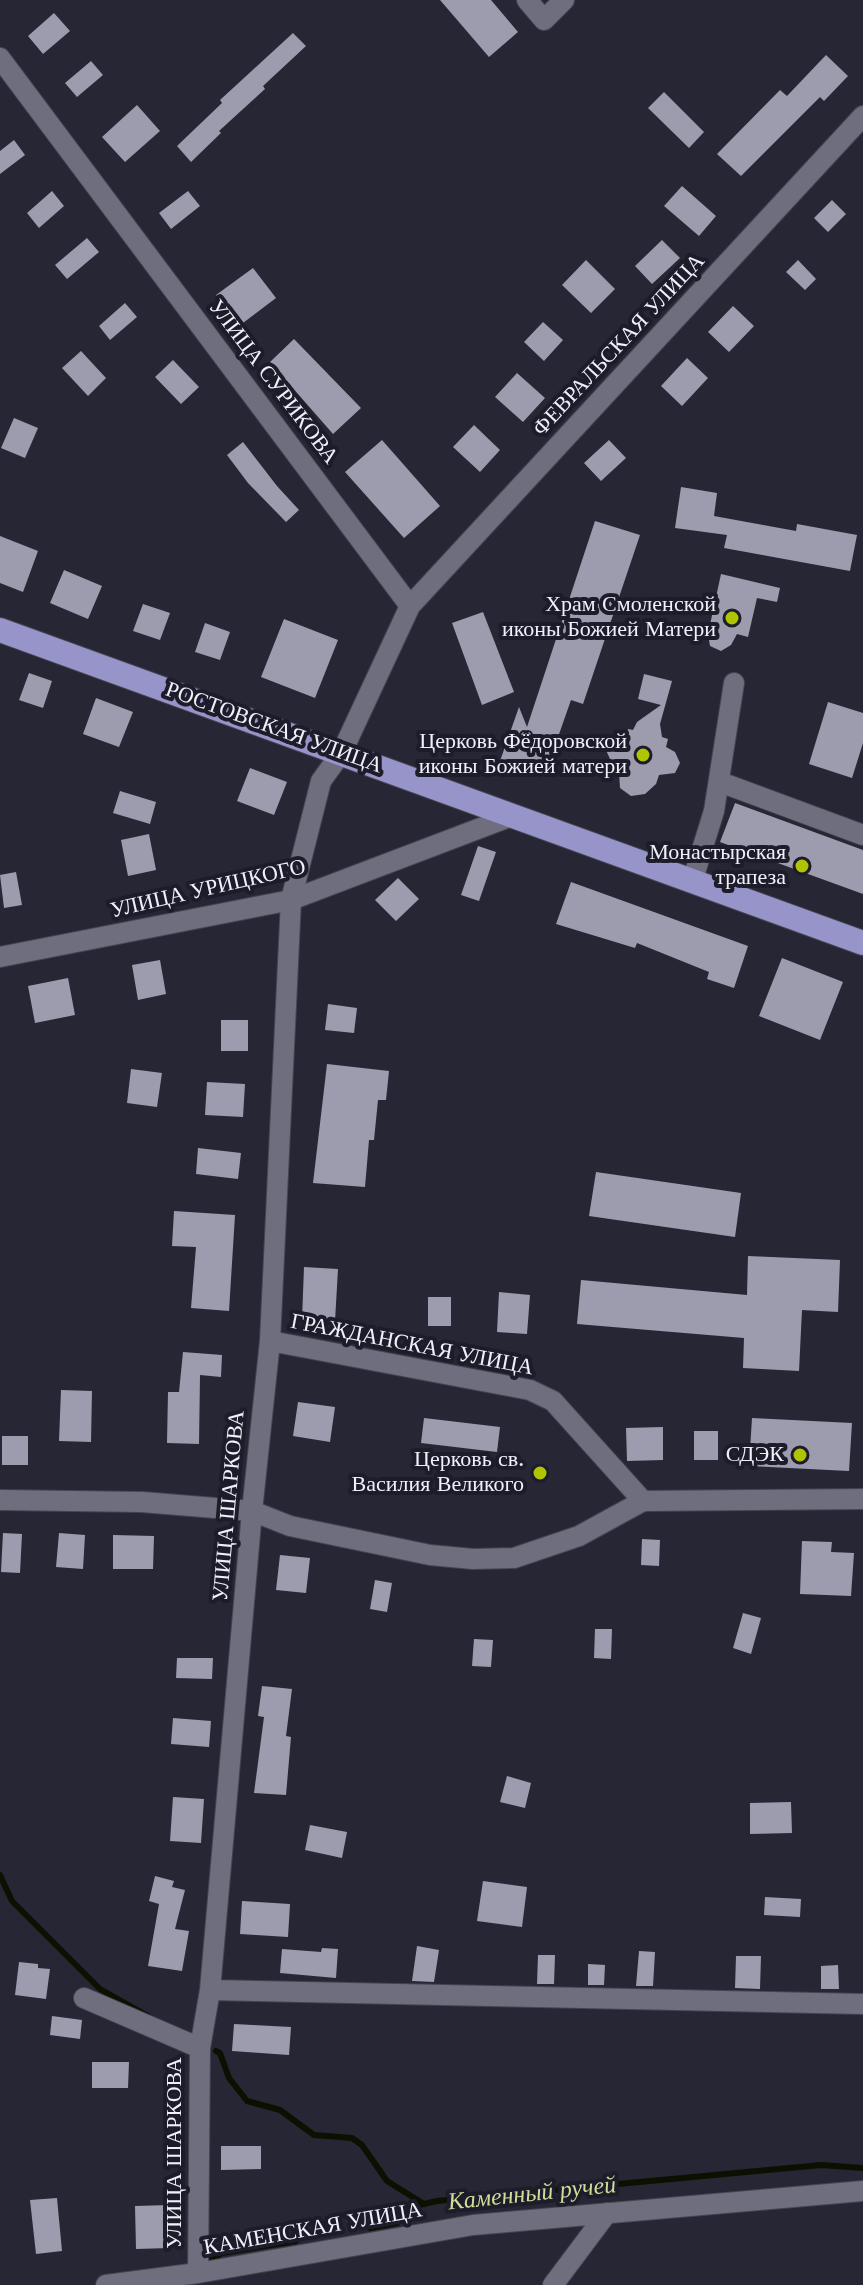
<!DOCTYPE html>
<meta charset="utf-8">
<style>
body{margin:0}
canvas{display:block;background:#262634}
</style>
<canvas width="863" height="2285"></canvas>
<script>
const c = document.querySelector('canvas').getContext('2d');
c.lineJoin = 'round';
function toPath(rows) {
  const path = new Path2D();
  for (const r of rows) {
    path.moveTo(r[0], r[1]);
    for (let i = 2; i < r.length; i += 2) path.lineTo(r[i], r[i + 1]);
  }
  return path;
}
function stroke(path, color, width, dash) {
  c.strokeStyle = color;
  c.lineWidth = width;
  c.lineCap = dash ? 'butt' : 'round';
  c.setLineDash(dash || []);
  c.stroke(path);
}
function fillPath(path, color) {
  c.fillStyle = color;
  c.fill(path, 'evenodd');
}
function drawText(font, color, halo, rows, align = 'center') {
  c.font = font + ' "Libre Baskerville",serif';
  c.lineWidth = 8;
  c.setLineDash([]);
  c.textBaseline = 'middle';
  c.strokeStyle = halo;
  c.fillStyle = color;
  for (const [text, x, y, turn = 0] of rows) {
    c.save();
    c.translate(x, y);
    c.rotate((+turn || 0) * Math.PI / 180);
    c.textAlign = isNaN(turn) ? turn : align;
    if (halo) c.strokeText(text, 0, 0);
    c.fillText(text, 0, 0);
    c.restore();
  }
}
const stream = toPath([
 [0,1875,12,1901,100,1989,148,2016],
 [216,2051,220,2053,229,2078,247,2101,280,2110,314,2135,352,2138,362,2145,387,2181,424,2204],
 [370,2228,397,2223,410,2207,437,2201,821,2165,863,2168],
 [212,2259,222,2253,296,2241]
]);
const building = toPath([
 [440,0,491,0,518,32,489,57],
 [54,13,70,31,43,54,28,36],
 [293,33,306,46,263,86,265,89,219,131,221,133,191,162,177,146,222,103,220,100],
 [826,55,848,76,824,101,820,97,741,176,717,154,780,90,787,96],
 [91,61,103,75,77,97,65,83],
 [664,92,704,132,689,148,648,108],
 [137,105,160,131,125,162,102,137],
 [14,140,25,155,0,174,0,151],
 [682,186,716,216,699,236,664,206],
 [52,191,64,206,39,228,27,213],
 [188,191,200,206,171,229,159,213],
 [832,200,846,214,828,232,814,218],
 [87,238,99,252,67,279,55,265],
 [662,240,680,258,652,284,635,266],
 [586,260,615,289,591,313,562,285],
 [798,260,816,279,805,290,786,272],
 [253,268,276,298,239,326,216,295],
 [125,303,137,317,110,340,99,326],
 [733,306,754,326,729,352,708,332],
 [543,322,563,340,544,361,524,342],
 [294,339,361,408,333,434,270,362],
 [81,351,106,378,88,396,62,368],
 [687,358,708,378,682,406,661,386],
 [173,360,199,387,181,404,155,377],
 [517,373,545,398,523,422,495,397],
 [14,418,38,428,25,458,1,448],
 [474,425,500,450,480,472,453,447],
 [382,440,440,506,404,538,345,472],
 [609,440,626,458,601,481,584,463],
 [243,442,277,486,299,510,286,522,248,483,227,455],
 [681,487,717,493,714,516,796,531,797,524,857,535,850,571,724,548,727,535,675,528],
 [595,521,640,535,583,704,571,700,544,777,500,761,519,707,527,727],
 [0,536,38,551,23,592,0,583],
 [64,570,102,586,88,619,50,603],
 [721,574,780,588,777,602,757,598,748,637,737,634,731,645,721,651,710,646,708,634],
 [143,604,170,613,160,640,133,631],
 [483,612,514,692,482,705,452,623],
 [284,619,338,640,315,698,261,677],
 [205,623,230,632,220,660,195,652],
 [29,673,52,681,43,708,19,700],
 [644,674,672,681,660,724,662,737,668,739,666,747,675,752,680,763,675,773,659,775,656,784,645,794,631,796,620,788,619,772,616,772,619,763,610,759,605,748,610,738,626,736,628,729,633,730,637,722,661,705,638,699],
 [96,698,133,712,119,747,83,734],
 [828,702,863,713,863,743,852,778,809,764],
 [250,768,287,782,274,815,237,801],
 [120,791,156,802,150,824,113,813],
 [735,803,863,850,863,894,720,842],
 [149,834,156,870,128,876,121,840],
 [478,846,496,852,479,901,461,895],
 [16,872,22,905,4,908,0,875],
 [398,878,419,899,396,921,375,900],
 [571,882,748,946,734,988,707,979,709,972,637,943,635,948,556,924],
 [782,958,843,982,820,1040,759,1016],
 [160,960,166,994,138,1000,132,965],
 [68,978,75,1015,35,1023,28,986],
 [328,1004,357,1008,354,1033,325,1030],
 [221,1020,248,1020,248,1051,221,1051],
 [327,1064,389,1071,386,1100,378,1100,374,1140,369,1140,365,1187,313,1183],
 [131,1069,162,1073,157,1107,127,1103],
 [207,1082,245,1084,243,1117,205,1115],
 [198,1148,241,1153,238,1179,196,1174],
 [596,1172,741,1193,735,1237,589,1216],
 [174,1211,235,1215,229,1311,191,1308,196,1247,172,1246],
 [748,1256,840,1260,838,1312,802,1310,799,1371,743,1368,744,1338,577,1324,581,1280,747,1295],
 [304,1267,338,1269,335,1321,302,1320],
 [499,1292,530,1295,527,1334,497,1332],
 [428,1297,451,1297,451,1326,428,1326],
 [183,1352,222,1355,221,1377,200,1375,199,1444,167,1443,168,1392,179,1392],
 [61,1390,92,1391,91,1442,59,1441],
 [298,1402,335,1407,330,1442,293,1436],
 [424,1418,500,1427,497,1452,421,1443],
 [752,1418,852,1423,849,1471,749,1466],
 [663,1427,663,1460,627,1461,626,1428],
 [694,1431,718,1431,718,1460,694,1460],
 [2,1436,28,1436,28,1465,2,1465],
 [3,1533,22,1534,20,1573,1,1572],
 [59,1533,85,1535,83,1569,56,1567],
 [113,1535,154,1536,153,1569,113,1569],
 [642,1539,660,1540,659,1566,641,1565],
 [802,1541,832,1542,831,1552,854,1553,851,1596,800,1594],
 [280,1555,310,1558,306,1593,276,1590],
 [375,1580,392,1583,387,1612,370,1609],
 [743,1613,761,1618,751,1654,733,1648],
 [595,1629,612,1629,611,1659,594,1658],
 [474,1639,493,1640,491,1667,472,1666],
 [177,1658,213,1658,212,1679,176,1678],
 [262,1686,292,1689,286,1736,291,1737,286,1795,254,1793,264,1717,258,1716],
 [173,1718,211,1721,209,1747,171,1744],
 [507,1776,531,1783,525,1808,500,1802],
 [173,1797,204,1799,201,1843,170,1841],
 [791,1802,792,1833,750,1834,750,1803],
 [310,1825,347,1832,342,1858,305,1850],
 [155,1876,174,1881,172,1887,185,1890,175,1929,189,1931,182,1971,148,1966,159,1904,149,1901],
 [483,1881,527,1887,522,1927,477,1921],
 [765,1897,801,1899,800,1917,764,1915],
 [242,1901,290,1904,288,1937,240,1934],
 [417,1946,439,1950,434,1982,412,1981],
 [322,1948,338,1949,336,1978,280,1973,282,1949,321,1952],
 [639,1951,655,1952,653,1986,636,1986],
 [538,1955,555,1955,554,1984,537,1984],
 [736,1956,761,1956,760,1989,735,1988],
 [19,1962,38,1964,38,1968,50,1969,46,1999,15,1995],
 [588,1964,605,1965,604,1985,588,1985],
 [838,1965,839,1989,821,1989,821,1966],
 [52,2016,82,2020,80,2039,50,2035],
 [234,2024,291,2027,289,2055,232,2051],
 [92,2062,129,2062,128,2088,92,2088],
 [221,2146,261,2146,261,2169,221,2170],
 [57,2198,62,2251,36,2254,30,2200],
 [169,2205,170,2248,136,2249,135,2206]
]);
const minor = toPath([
 [527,0,544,20,564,0],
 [0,58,410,606,342,752,321,781,291,900,270,1341,252,1511,210,1990,200,2048,198,2273],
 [410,606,863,116],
 [720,782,863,835],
 [692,882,714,811,734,683],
 [0,957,291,900,512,816],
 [270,1341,530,1390,553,1401,643,1501],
 [0,1500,142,1502,252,1511,290,1526,430,1555,473,1559,514,1558,579,1536,643,1501,863,1499],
 [210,1990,863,2004],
 [84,1998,200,2048],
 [106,2285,198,2273,473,2225,863,2191],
 [553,2285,607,2213]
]);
const major = toPath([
 [0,630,863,943]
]);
const markers = [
 [732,618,8,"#b0c502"],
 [643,755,8,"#b0c502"],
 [802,866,8,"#b0c502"],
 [800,1455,8,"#b0c502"],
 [540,1473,8,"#b0c502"]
];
const streetNames = [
 ["ФЕВРАЛЬСКАЯ УЛИЦА",619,345,-47],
 ["УЛИЦА СУРИКОВА",273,382,53],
 ["РОСТОВСКАЯ УЛИЦА",274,728,20],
 ["УЛИЦА УРИЦКОГО",208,889,-13],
 ["ГРАЖДАНСКАЯ УЛИЦА",412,1345,11],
 ["УЛИЦА ШАРКОВА",229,1506,-85],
 ["УЛИЦА ШАРКОВА",175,2153,-90],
 ["КАМЕНСКАЯ УЛИЦА",313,2229,-10]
];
const poiNames = [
 ["Храм Смоленской",716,605],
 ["иконы Божией Матери",716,630],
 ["Церковь Фёдоровской",627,742],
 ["иконы Божией матери",627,767],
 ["Монастырская",786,853],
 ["трапеза",786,878],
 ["СДЭК",784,1455],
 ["Церковь св.",524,1460],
 ["Василия Великого",524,1485]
];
const waterNames = [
 ["Каменный ручей",532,2194,-6]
];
stroke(stream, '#0c1000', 6);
fillPath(building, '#9c9cae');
stroke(minor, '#454551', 22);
stroke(major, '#454551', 26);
stroke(minor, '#6e6e7f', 20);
stroke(major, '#9694c9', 24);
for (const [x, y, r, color] of markers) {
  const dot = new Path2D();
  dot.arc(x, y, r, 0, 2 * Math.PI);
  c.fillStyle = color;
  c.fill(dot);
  stroke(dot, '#1d1c2a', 3);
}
drawText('22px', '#f0f0fa', '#1d1c2a', streetNames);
drawText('22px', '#f0f0fa', '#1d1c2a', poiNames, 'right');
drawText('italic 24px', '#cfdd98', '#1d1c2a', waterNames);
</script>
